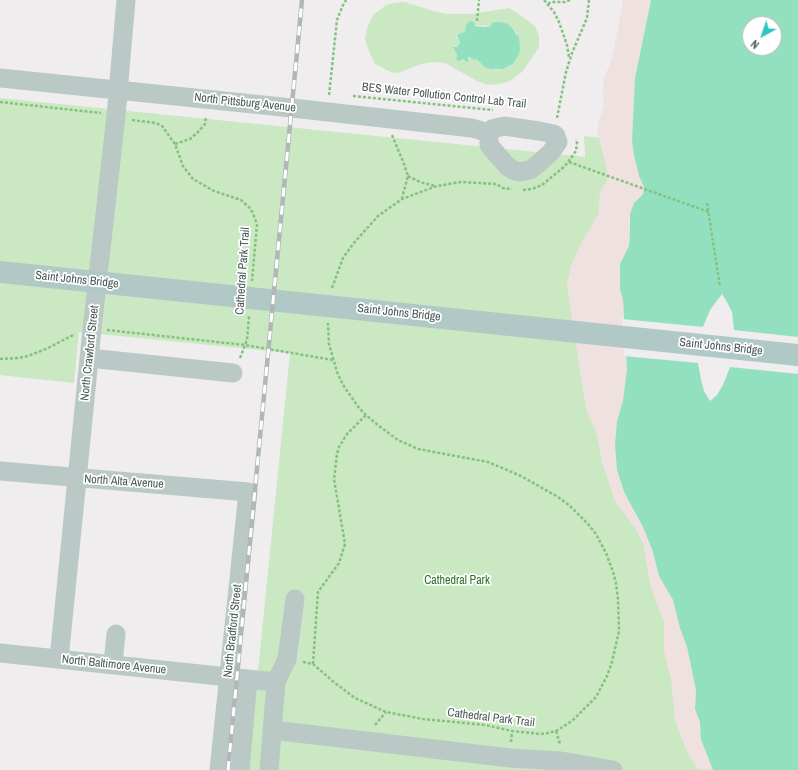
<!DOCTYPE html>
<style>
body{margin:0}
#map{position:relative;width:798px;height:770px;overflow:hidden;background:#f0edef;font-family:"Archivo Narrow",sans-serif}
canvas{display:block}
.north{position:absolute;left:742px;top:16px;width:40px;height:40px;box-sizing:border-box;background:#fff;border:1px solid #b6bcbb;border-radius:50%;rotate:220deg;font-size:11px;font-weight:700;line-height:16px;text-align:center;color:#485856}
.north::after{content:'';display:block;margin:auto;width:14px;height:18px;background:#30c7c0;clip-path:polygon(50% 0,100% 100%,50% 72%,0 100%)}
</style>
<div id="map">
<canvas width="798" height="770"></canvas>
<div class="north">N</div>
</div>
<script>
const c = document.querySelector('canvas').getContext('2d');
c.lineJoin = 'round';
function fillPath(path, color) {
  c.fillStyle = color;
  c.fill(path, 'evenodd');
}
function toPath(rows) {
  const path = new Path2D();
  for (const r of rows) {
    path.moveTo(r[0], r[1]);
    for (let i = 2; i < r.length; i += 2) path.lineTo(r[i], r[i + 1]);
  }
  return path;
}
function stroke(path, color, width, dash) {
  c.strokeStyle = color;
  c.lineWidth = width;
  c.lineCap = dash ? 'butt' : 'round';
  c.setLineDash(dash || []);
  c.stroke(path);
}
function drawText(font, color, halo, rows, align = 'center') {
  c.font = font + ' "Archivo Narrow",sans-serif';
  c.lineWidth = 3.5;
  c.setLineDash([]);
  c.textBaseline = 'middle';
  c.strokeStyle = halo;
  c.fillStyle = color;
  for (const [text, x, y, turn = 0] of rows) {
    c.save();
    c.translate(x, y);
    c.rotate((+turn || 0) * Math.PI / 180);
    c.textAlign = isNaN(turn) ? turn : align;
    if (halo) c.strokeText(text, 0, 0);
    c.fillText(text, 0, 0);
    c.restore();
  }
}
const green = toPath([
 [404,2,437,12,446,14,471,14,509,8,520,15,535,26,539,36,539,47,523,71,510,81,499,84,488,85,477,81,445,63,433,62,421,64,398,73,391,72,375,64,370,54,365,39,367,28,373,15,386,5,393,3],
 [493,24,508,24,517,33,513,64,508,67,496,70,480,63,476,59,474,59,470,57,467,59,468,62,461,59,460,60,455,58,457,55,454,46,456,47,459,45,459,41,456,37,460,33,465,32,475,25,491,26],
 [0,98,585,157,584,136,632,141,620,264,625,494,643,527,713,770,248,770,290,353,79,332,74,383,0,375]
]);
const sand = toPath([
 [623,0,651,0,635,78,632,141,634,155,639,176,644,187,643,194,634,203,629,221,630,232,629,246,620,264,620,289,623,300,627,369,623,401,617,422,617,470,625,494,643,527,653,552,659,576,673,600,680,628,687,647,696,690,695,709,700,722,701,739,713,770,698,769,687,752,675,720,671,680,664,651,664,622,651,588,643,544,637,531,614,499,602,462,597,435,586,409,569,300,567,284,571,266,581,243,598,215,600,192,604,185,607,182,607,171,597,130,599,119,604,107,603,94,604,76,609,67,614,51]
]);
const water = toPath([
 [651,0,798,0,798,770,713,770,701,739,700,722,695,709,696,690,687,647,680,628,673,600,659,576,653,552,643,527,625,494,617,470,615,445,617,422,623,401,627,369,623,300,620,289,620,264,629,246,630,232,630,214,634,203,643,194,644,187,639,176,634,155,632,141,635,78],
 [750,24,774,24,774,48,750,48],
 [470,21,474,22,475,26,484,27,491,26,493,22,501,22,508,24,513,29,519,38,520,49,519,54,513,64,503,69,491,69,485,67,476,59,474,60,470,57,468,57,468,62,466,62,463,59,459,61,456,59,457,55,453,47,457,47,460,43,457,36,460,33,465,32,466,25]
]);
const pier = toPath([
 [722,294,727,302,732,312,734,330,798,337,798,374,730,367,723,385,717,395,710,401,704,391,701,380,698,363,624,356,622,319,703,327,710,310]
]);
const path = toPath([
 [544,0,554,12,559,22,567,45,569,57],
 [548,4,551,2,565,2,570,0],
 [477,21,479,0],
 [329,95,337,20,343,5,346,0],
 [353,96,493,110],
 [0,102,101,113],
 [557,118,566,72,572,53,587,18,589,0],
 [132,120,156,123,162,126,175,144,183,166,193,179,214,191,241,200,251,209,257,224,252,281],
 [392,135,404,164,408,176,402,198],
 [175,144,190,139,198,132,205,124,206,116],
 [569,162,709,212],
 [408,176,420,182,435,186],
 [523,190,532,189,542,185,565,166,576,151,577,142,576,139],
 [707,203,720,287],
 [332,288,343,258,353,244,378,216,402,199,437,186,461,182,497,184,502,188,512,189],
 [107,330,245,345,333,360],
 [240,358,247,340,249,316],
 [0,359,19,358,28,356,46,349,75,334],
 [303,662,313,664,335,683,355,698,386,712,423,719,485,725,512,731,540,734,548,733,556,731,572,721,596,697,607,676,612,662,619,631,618,599,616,583,613,572,606,553,596,534,588,524,570,506,558,497,521,476,488,462,418,449,398,440,379,426,366,415,359,408,343,385,337,372,329,344,328,323],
 [313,664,318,592,339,563,345,544,334,479,337,454,339,447,347,434,366,415],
 [375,725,386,712],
 [556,731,560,744],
 [511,742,512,731]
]);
const minor = toPath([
 [0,78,292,108,472,128,489,133],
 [504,126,539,131,554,134,556,136,558,142,551,152,538,164,530,170,519,172,513,170,507,166,489,145,489,133,492,129,504,126],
 [89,358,233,373],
 [0,471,248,492,219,770],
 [0,653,276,682],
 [59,659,92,329,116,116,126,0],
 [113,664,116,634],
 [272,730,510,758,561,761,613,770],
 [240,770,248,679],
 [269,770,276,682,287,659,295,599]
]);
const major = toPath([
 [0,272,798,355]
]);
const rail = toPath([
 [228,770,302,0]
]);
const streetNames = [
 ["BES Water Pollution Control Lab Trail",444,96,6],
 ["North Pittsburg Avenue",245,103,6],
 ["Cathedral Park Trail",243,271,-86],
 ["Saint Johns Bridge",77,280,6],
 ["Saint Johns Bridge",399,313,6],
 ["Saint Johns Bridge",721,347,6],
 ["North Crawford Street",90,353,-84],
 ["North Alta Avenue",124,482,4],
 ["North Bradford Street",233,631,-84],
 ["North Baltimore Avenue",114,665,6],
 ["Cathedral Park Trail",491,718,7]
];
const parkNames = [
 ["Cathedral Park",457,581]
];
fillPath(green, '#cae8c1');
fillPath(sand, '#efe1e0');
fillPath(water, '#93e0c1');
fillPath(pier, '#f0edef');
stroke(path, '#84c27d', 2.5, [3, 2]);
stroke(minor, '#bac8c6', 19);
stroke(major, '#b0c9c6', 22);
stroke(rail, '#b0b7b7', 4.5);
stroke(rail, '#fff', 3, [9]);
drawText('12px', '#485856', '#fff', streetNames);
drawText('12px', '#2b7022', '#fff', parkNames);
</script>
